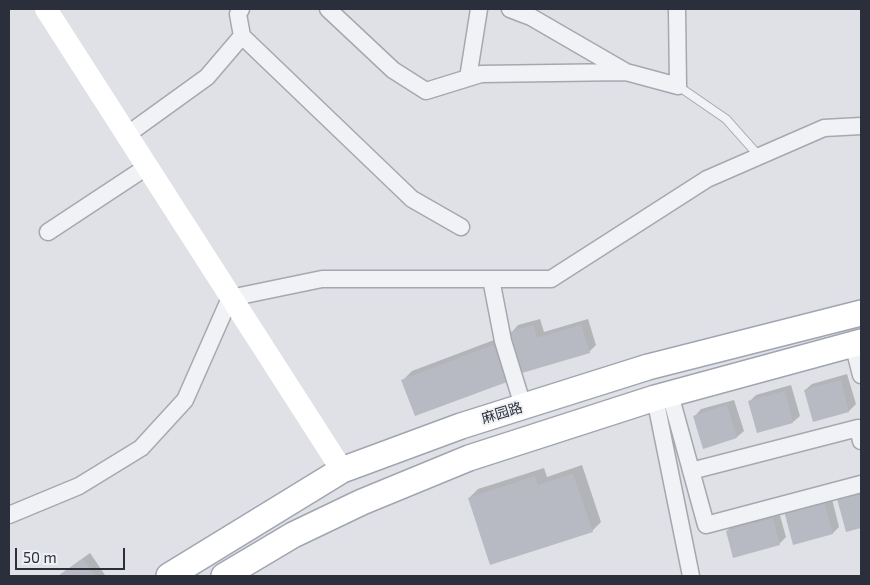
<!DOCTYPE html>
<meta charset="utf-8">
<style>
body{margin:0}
#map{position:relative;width:870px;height:585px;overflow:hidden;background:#dfe1e6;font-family:"Exo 2",sans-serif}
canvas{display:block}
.frame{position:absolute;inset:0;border:10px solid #2a2f3b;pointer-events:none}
.scale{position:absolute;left:15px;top:548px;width:110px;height:22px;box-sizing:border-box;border:2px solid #2a2f3b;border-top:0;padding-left:6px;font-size:15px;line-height:18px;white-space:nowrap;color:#2a2f3b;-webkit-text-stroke:4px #eef0f4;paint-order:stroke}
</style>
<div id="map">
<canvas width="870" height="585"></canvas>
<div class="frame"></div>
<div class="scale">50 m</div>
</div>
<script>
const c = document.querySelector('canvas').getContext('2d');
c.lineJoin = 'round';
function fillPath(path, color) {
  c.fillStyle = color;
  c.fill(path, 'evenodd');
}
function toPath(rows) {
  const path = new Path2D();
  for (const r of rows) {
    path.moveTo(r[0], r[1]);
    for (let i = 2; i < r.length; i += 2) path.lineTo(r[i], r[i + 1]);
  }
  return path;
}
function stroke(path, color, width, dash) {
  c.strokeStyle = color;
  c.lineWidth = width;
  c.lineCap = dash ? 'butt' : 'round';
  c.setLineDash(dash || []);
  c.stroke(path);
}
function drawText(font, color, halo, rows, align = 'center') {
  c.font = font + ' "Exo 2","Noto Sans SC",sans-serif';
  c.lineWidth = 4;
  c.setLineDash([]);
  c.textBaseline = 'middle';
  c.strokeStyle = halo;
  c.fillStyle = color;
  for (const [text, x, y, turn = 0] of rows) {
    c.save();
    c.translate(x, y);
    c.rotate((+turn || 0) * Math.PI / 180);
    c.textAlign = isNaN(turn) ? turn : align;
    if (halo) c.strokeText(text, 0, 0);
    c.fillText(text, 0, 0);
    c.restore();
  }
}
const shadow = toPath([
 [540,319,544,332,588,319,596,345,589,352,512,332,518,325],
 [502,337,515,371,506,380,403,380,412,371],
 [847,374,856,404,849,411,814,421,805,390,812,384],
 [791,385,800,416,793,422,749,402,756,395],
 [734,400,744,431,737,437,695,416,701,409],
 [582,465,601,522,592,531,469,498,478,489,544,468,547,477],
 [831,495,839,527,833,533,785,512],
 [779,512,786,537,779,544,727,531,734,524],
 [90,553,105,575,104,576,58,576]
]);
const building = toPath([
 [533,325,537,338,581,325,590,353,522,373,510,332],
 [493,345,507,382,415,416,401,380],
 [841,380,849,412,813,422,804,390],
 [785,391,793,423,757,433,748,401],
 [727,405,737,438,703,449,693,416],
 [573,474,593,532,490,565,468,498,535,476,538,485],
 [861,488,861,528,846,532,836,495],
 [824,501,833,534,793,545,784,511],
 [773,518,780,545,733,558,726,531],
 [83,559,95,576,59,576]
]);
const lane = toPath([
 [678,86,726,119,759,156]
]);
const street = toPath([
 [241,9,238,14,242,36],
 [328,9,393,70,426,91,481,74,626,72],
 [510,9,531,17,626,72,678,86,677,9],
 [468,78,479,9],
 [128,134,207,77,242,36,412,199,461,227],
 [48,232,148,166],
 [491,279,503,341,523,406],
 [853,344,861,375],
 [670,394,706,525,861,484],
 [655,398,691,576],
 [691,471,858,428,861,441],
 [9,515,79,486,141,448,185,400,230,298,322,279,551,279,707,179,824,128,861,126]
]);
const secondary = toPath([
 [46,9,342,470]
]);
const primary = toPath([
 [169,576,342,470,461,426,648,367,861,313],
 [224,576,293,535,362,502,469,458,655,398,861,342]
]);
const streetNames = [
 ["麻园路",502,413,-17]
];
fillPath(shadow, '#0003');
fillPath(building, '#b7bac2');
stroke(lane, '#a5a8af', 10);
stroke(street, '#a5a8af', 19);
stroke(primary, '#a0a5b1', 28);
stroke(lane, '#f1f2f5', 8);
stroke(street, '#f1f2f5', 16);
stroke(secondary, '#fff', 22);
stroke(primary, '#fff', 25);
drawText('14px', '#2a2f3b', '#eef0f4', streetNames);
</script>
